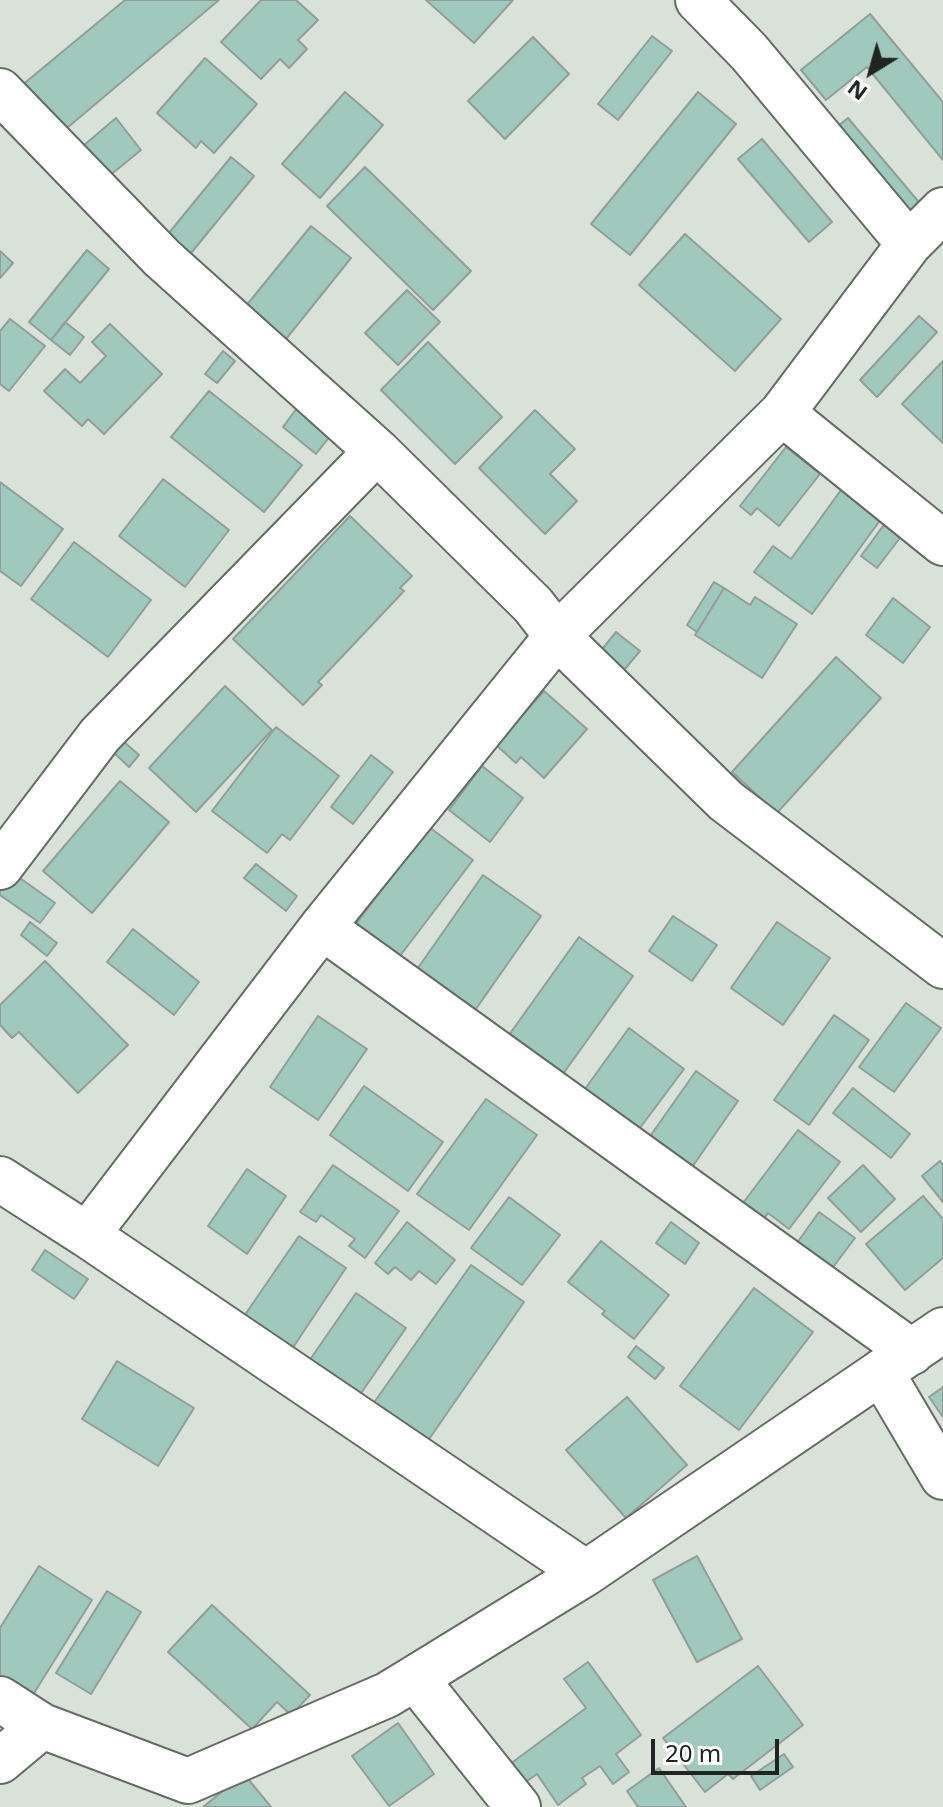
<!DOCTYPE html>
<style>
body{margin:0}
#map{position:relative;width:943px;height:1807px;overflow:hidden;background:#d9e2d9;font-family:"Noto Sans",sans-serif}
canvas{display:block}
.north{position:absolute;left:831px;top:32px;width:80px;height:80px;-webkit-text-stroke:6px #fff;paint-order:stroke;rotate:217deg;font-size:22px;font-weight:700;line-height:32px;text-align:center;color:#212420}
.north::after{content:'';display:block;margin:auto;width:28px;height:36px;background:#212420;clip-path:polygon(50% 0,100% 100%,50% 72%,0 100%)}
.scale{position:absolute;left:651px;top:1739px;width:128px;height:36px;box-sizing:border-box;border:4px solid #212420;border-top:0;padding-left:10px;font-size:24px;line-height:28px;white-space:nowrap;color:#212420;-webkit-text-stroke:6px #fff;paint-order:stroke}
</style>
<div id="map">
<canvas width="943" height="1807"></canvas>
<div class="north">N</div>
<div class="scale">20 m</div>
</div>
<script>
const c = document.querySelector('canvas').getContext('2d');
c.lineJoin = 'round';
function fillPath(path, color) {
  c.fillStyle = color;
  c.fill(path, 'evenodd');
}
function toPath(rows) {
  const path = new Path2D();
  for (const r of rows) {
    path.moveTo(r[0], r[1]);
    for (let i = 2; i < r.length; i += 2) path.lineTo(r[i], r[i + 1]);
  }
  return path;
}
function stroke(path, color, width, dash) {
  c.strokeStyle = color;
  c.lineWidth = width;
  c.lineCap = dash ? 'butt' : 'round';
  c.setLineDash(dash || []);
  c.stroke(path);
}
const building = toPath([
 [125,0,219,0,61,133,21,86,125,0],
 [261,0,296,0,318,20,298,40,307,49,289,68,280,59,261,79,221,42,261,0],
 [426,0,513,0,474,43,426,0],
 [870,14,943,102,943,160,867,67,826,100,801,70,870,14],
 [652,36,672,51,618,120,598,104,652,36],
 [533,37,569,74,505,139,468,101,533,37],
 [205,58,257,104,214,153,201,141,196,148,157,113,205,58],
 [345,92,383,125,320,198,282,164,345,92],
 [698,92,736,124,630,255,591,224,698,92],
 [116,118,141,150,108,177,83,146,116,118],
 [848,118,923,207,907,220,832,131,848,118],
 [762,139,832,222,809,242,738,159,762,139],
 [231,157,254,176,187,258,164,239,231,157],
 [365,167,471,271,433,310,327,206,365,167],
 [311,226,351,258,286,339,241,312,311,226],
 [685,234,781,319,735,371,639,285,685,234],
 [87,250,109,269,51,340,29,322,87,250],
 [0,251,13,263,0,278,0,251],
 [407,290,440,322,398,365,365,333,407,290],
 [919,316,937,332,877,397,860,380,919,316],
 [10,319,45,346,9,391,0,384,0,331,10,319],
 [65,322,84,337,70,355,51,340,65,322],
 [110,324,162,374,104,434,88,419,82,426,44,391,65,369,80,383,106,356,92,342,110,324],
 [428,342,502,417,455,464,381,390,428,342],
 [223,351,235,361,217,383,205,374,223,351],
 [943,361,943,443,902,404,943,361],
 [209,391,302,465,264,512,171,437,209,391],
 [297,408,331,435,316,454,283,427,297,408],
 [535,410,575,449,550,474,577,501,545,534,479,468,535,410],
 [786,447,820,474,779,526,757,508,751,515,740,506,786,447],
 [163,479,229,530,185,587,119,536,163,479],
 [0,482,63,529,21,586,0,571,0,482],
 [841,490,881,519,812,614,754,572,773,546,791,559,841,490],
 [350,516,412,576,400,588,404,591,318,682,322,685,303,705,233,639,350,516],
 [886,522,903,534,877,568,861,556,886,522],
 [74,542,151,600,108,657,31,599,74,542],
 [714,582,724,588,697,632,687,625,714,582],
 [724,588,750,605,755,597,797,624,762,678,695,635,724,588],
 [893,598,930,627,903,663,866,635,893,598],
 [616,632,640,651,614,682,591,663,616,632],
 [836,657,881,698,777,813,732,772,836,657],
 [225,686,272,730,196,812,149,768,225,686],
 [544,691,587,729,544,778,521,757,516,763,496,745,544,691],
 [276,727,339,776,290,840,282,834,267,853,212,811,276,727],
 [115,734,139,755,129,767,106,745,115,734],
 [371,755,393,772,353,824,331,807,371,755],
 [482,766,523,798,490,842,449,810,482,766],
 [120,781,169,822,92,913,43,871,120,781],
 [429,827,473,860,393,965,350,932,429,827],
 [256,864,297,896,286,911,244,878,256,864],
 [3,866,55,903,40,923,0,895,0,871,3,866],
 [483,875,541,916,471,1016,413,975,483,875],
 [673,916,717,945,692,981,649,951,673,916],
 [30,922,57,943,47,956,21,935,30,922],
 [777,922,830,958,783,1025,731,988,777,922],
 [133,929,199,982,174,1015,107,962,133,929],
 [579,937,633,976,558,1081,504,1042,579,937],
 [45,961,128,1045,78,1093,19,1032,12,1038,0,1025,0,1005,45,961],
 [906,1003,941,1028,894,1092,859,1067,906,1003],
 [834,1015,869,1040,809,1125,774,1100,834,1015],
 [318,1016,367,1049,318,1120,270,1087,318,1016],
 [629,1028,684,1069,631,1140,577,1100,629,1028],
 [696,1071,738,1101,688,1173,646,1142,696,1071],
 [364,1086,443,1142,408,1191,330,1135,364,1086],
 [853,1088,910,1134,891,1158,833,1113,853,1088],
 [486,1099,537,1135,469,1230,417,1194,486,1099],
 [798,1130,840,1162,789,1229,768,1213,761,1223,740,1207,798,1130],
 [940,1161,943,1165,943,1202,922,1176,940,1161],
 [333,1165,399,1211,365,1258,349,1246,355,1239,321,1215,316,1222,300,1212,333,1165],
 [863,1165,895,1199,861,1232,828,1198,863,1165],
 [247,1169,286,1196,247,1254,208,1226,247,1169],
 [923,1196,943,1219,943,1258,905,1290,866,1244,923,1196],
 [509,1197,560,1235,522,1285,471,1248,509,1197],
 [819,1212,855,1238,827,1275,792,1250,819,1212],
 [407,1222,455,1260,436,1284,419,1271,411,1280,395,1267,388,1274,375,1263,407,1222],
 [671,1222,699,1243,685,1264,656,1243,671,1222],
 [299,1236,346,1268,286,1358,238,1325,299,1236],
 [601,1241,669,1295,634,1339,602,1314,605,1311,568,1282,601,1241],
 [45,1250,88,1279,74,1299,32,1270,45,1250],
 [471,1265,524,1302,427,1442,373,1404,471,1265],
 [754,1288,813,1332,739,1430,680,1386,754,1288],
 [356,1293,406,1328,357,1399,307,1364,356,1293],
 [636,1346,664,1368,655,1379,628,1357,636,1346],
 [117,1361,194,1408,158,1466,82,1419,117,1361],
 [943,1387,943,1417,929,1397,943,1387],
 [627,1397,687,1465,626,1518,566,1450,627,1397],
 [697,1556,742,1639,697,1662,653,1580,697,1556],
 [39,1566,92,1600,26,1706,0,1690,0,1628,39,1566],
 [107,1591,141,1612,91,1694,56,1673,107,1591],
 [212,1605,310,1695,291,1715,277,1702,252,1729,168,1652,212,1605],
 [588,1662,641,1735,616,1754,629,1772,613,1784,600,1766,582,1778,586,1784,558,1805,537,1774,520,1786,506,1767,586,1708,564,1679,588,1662],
 [758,1666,803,1725,733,1779,728,1774,705,1792,663,1738,758,1666],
 [398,1723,434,1774,389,1806,352,1756,398,1723],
 [784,1754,793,1767,760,1790,751,1776,784,1754],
 [659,1768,686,1807,638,1807,627,1791,659,1768],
 [244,1774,271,1807,203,1807,244,1774]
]);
const minor = toPath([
 [698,0,749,52,909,244],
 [0,91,162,258,377,451,533,605,557,636,726,801,943,966],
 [782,413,943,543],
 [0,867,100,735,377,451],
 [322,927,912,1352],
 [0,1179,87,1235,586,1573],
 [87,1235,322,927,557,636,782,413,909,244,943,210],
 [881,1372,943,1477],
 [415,1678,518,1807],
 [0,1699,42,1726,188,1781,387,1695,415,1678,586,1573,943,1330],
 [0,1761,42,1726]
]);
fillPath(building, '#9ec9bc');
stroke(building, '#919e9a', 2);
stroke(minor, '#646c64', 48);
stroke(minor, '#fff', 44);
</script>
